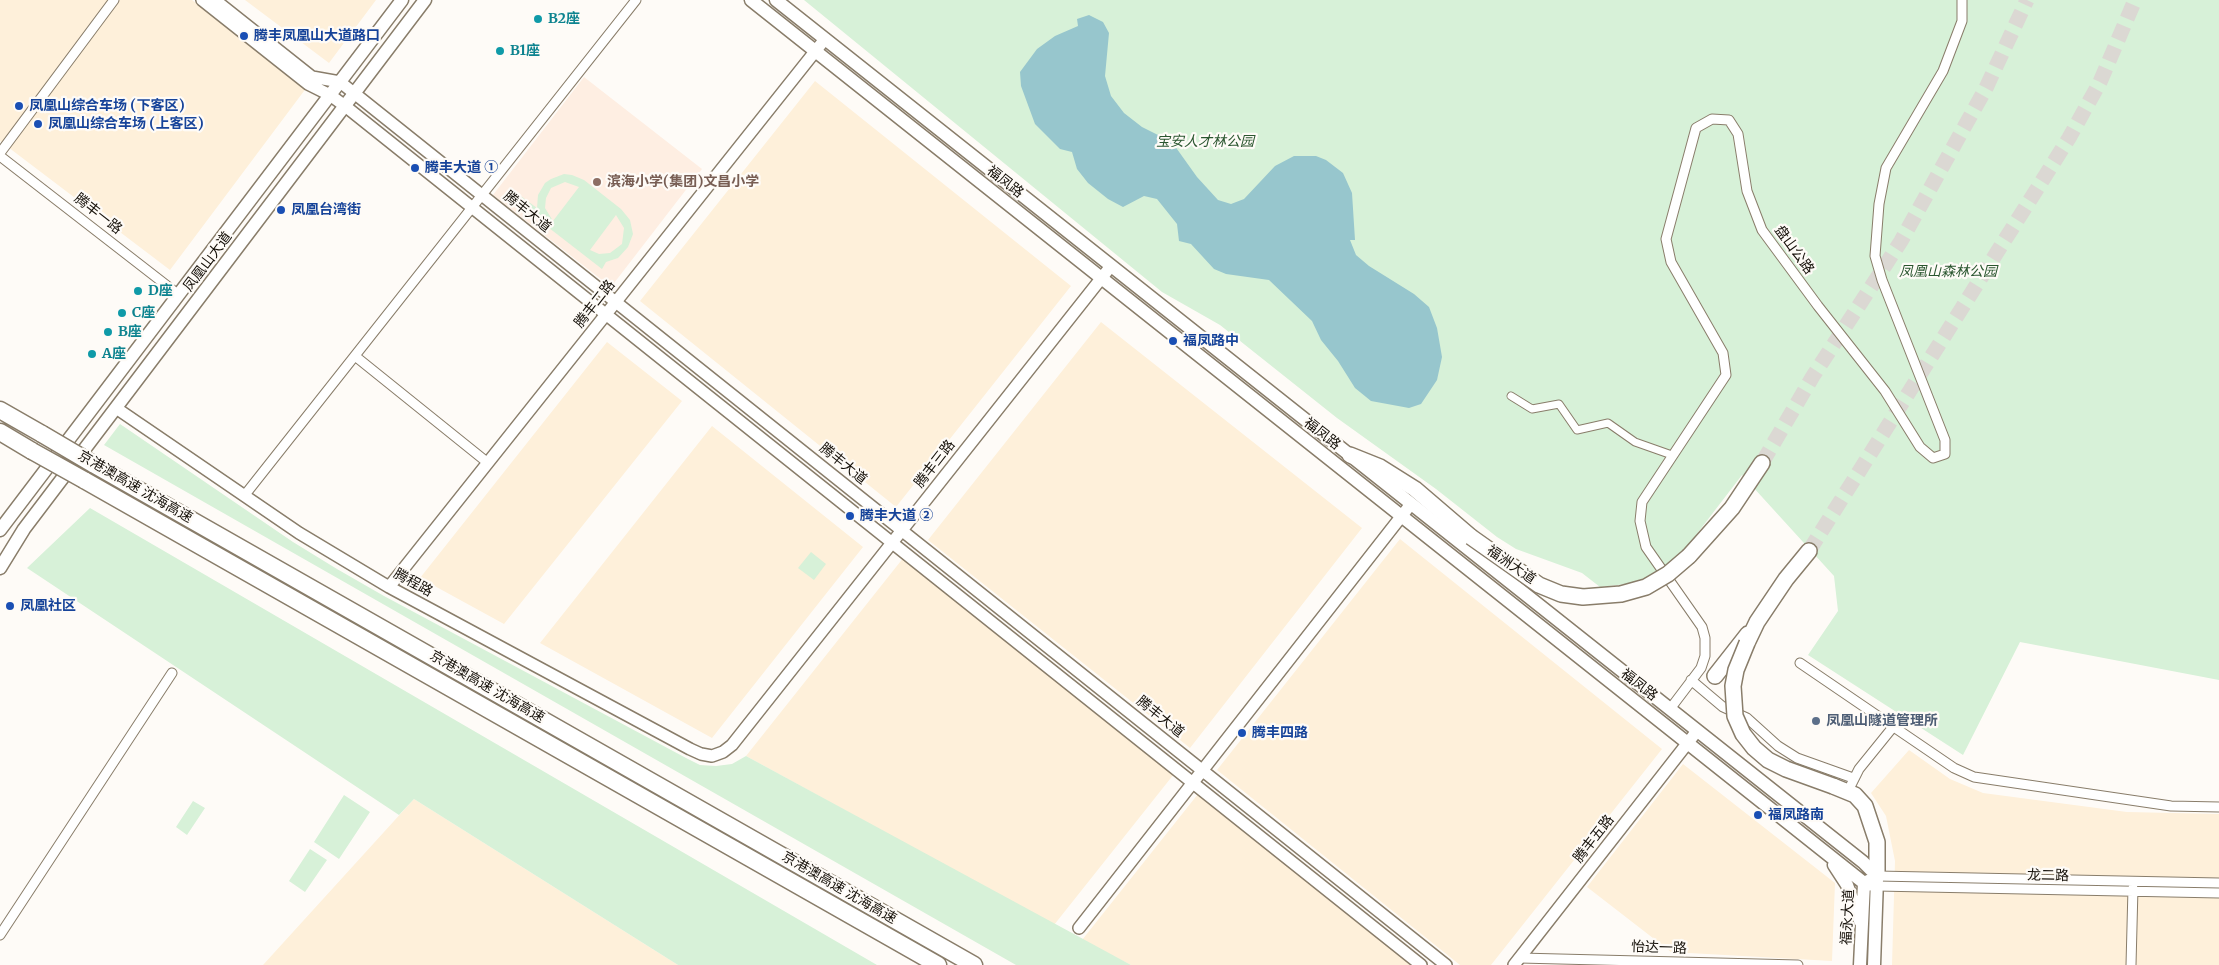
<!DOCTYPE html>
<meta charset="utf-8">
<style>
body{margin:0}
canvas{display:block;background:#fefbf7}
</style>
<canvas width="2219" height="965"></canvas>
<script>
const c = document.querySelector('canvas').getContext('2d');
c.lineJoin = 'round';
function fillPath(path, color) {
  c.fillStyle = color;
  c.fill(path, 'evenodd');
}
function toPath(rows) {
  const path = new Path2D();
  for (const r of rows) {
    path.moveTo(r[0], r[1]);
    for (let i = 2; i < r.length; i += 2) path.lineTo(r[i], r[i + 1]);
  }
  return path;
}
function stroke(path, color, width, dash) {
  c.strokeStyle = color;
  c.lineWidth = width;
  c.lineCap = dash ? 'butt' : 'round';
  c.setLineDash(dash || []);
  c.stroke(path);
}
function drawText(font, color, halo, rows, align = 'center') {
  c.font = font + ' Merriweather,"Noto Sans SC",serif';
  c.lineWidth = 4.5;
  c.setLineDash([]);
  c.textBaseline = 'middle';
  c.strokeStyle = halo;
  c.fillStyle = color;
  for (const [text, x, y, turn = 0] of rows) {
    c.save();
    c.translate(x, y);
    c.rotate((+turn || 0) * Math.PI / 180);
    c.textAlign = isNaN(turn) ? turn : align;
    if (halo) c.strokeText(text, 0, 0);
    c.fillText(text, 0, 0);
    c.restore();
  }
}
const built = toPath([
 [0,0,192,0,307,87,170,270,0,141],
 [245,0,376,0,329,63],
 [815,81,1071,286,896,507,640,301],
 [1101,322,1362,528,1190,748,928,540],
 [607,342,682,401,504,624,420,578],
 [712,426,863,547,712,738,540,643],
 [1400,539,1662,749,1491,965,1460,965,1217,770],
 [904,557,1174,774,1054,925,746,756],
 [1909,750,1950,779,1983,793,2127,812,2219,814,2219,965,1892,965,1895,861,1886,816,1871,793],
 [1683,764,1835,883,1832,961,1671,952,1587,887],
 [1198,794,1411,965,1131,965,1082,940],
 [414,799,678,965,263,965]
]);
const education = toPath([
 [584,77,702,169,611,287,493,195]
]);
const green = toPath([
 [804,0,2219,0,2219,680,2020,642,1963,755,1808,655,1838,611,1834,576,1742,475,1686,548,1670,564,1648,577,1626,584,1600,587,1582,573,1516,549,1497,537,1436,489,1337,418,1220,325,1162,292],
 [564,174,572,175,584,180,621,209,630,220,633,234,628,247,618,258,606,262,602,269,513,200,518,194,537,208,538,195,545,183,551,179],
 [565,182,579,187,553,221,545,208,546,198,551,188],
 [616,215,624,228,622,244,610,253,599,254,590,250],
 [120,424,293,542,337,569,384,596,686,758,700,765,716,766,732,764,746,756,1131,965,1016,965,104,445],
 [90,508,877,965,678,965,414,799,399,815,27,568],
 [811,552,826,564,814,580,798,568],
 [344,795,370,812,339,859,314,842],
 [193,801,205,808,187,835,176,827],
 [310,849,327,860,305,892,289,881]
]);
const water = toPath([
 [1089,15,1103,22,1109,33,1105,76,1111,96,1124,113,1142,127,1172,142,1197,177,1218,200,1231,204,1244,199,1275,166,1294,156,1316,156,1326,160,1343,173,1352,193,1355,240,1350,240,1356,255,1369,266,1414,294,1429,307,1437,328,1442,357,1437,380,1421,404,1409,408,1371,401,1355,388,1338,361,1321,340,1312,321,1269,280,1226,274,1214,269,1191,244,1179,241,1177,224,1157,199,1144,196,1123,207,1108,199,1088,183,1077,169,1072,152,1060,149,1035,124,1021,86,1020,72,1037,49,1055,36,1078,26,1077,19]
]);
const primaryTunnel = toPath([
 [1762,463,1813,376,1901,241,1986,88,2027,0],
 [1809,551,2069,138,2100,82,2135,0]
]);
const pedestrian = toPath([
 [1511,396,1532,409,1559,404,1577,430,1608,423,1635,442,1669,454]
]);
const minor = toPath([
 [0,153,114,0],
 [0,156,179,295],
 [355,356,488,463],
 [244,496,636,0],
 [1800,663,1954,768,1974,777,2171,806,2219,807],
 [1691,680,1723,707,1747,718,1778,746,1797,758,1853,778],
 [1670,709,1701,668,1705,656,1705,638,1702,627,1646,547,1640,521,1642,502,1726,375,1723,353,1671,262,1666,239,1696,128,1712,119,1729,120,1738,134,1747,191,1762,230,1818,306,1885,391,1920,447,1933,458,1945,454,1945,440,1882,280,1875,256,1879,204,1886,168,1943,71,1962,21,1962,0],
 [1848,791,1859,769,1893,727],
 [1877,876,2219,883],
 [1877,886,2219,893],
 [0,935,172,673],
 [1520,958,1798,965],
 [2131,965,2133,888]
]);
const tertiary = toPath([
 [202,0,308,84,330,95,345,106,1421,965],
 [215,0,312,77,340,82,354,93,1446,965],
 [116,408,299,533,389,587,690,749,701,754,712,756,723,752,732,745,1111,266],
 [389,587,825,39],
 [1079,928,1411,504],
 [1514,965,1697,731]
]);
const secondary = toPath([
 [751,0,1864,883,1877,886],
 [776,0,1863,862,1877,876],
 [0,530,402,0],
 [0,568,24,529,425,0],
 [1834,865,1847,885,1860,921],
 [1860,965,1864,883,1870,880],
 [1874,965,1877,879]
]);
const primary = toPath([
 [1350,455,1380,467,1415,489,1471,537],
 [1689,556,1732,508,1762,463],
 [1747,643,1757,622,1786,579,1809,551],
 [1715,676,1748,634],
 [1833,786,1855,795,1865,806,1877,842,1877,876]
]);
const motorway = toPath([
 [0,410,42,434],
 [0,432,32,451],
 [93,464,974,965],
 [84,480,938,965]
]);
const primaryBridge = toPath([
 [1471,537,1539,585,1561,594,1583,597,1621,594,1646,587,1668,574,1689,556],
 [1747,643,1736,670,1733,686,1735,716,1743,734,1754,748,1768,760,1786,769,1833,786]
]);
const motorwayBridge = toPath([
 [42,434,93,464],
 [32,451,84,480]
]);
const markers = [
 [538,19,5,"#0f9aa8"],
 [244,36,5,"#1a4fb4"],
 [500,51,5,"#0f9aa8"],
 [19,106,5,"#1a4fb4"],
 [38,124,5,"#1a4fb4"],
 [415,168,5,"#1a4fb4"],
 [597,182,5,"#8d6e63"],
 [281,210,5,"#1a4fb4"],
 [138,291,5,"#0f9aa8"],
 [122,313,5,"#0f9aa8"],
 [108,332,5,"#0f9aa8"],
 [1173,341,5,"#1a4fb4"],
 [92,354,5,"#0f9aa8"],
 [850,516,5,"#1a4fb4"],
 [10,606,5,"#1a4fb4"],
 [1816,721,5,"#5c6f8a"],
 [1242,733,5,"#1a4fb4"],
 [1758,815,5,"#1a4fb4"]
];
const cultureNames = [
 ["B2座",548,19],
 ["B1座",510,51],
 ["D座",148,291],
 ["C座",132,313],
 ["B座",118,332],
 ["A座",102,354]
];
const transitNames = [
 ["腾丰凤凰山大道路口",254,36],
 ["凤凰山综合车场 (下客区)",29,106],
 ["凤凰山综合车场 (上客区)",48,124],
 ["腾丰大道 ①",425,168],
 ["凤凰台湾街",291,210],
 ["福凤路中",1183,341],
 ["腾丰大道 ②",860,516],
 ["凤凰社区",20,606],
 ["腾丰四路",1252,733],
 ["福凤路南",1768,815]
];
const parkNames = [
 ["宝安人才林公园",1205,142],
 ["凤凰山森林公园",1948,272]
];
const educationNames = [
 ["滨海小学(集团)文昌小学",607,182]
];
const streetNames = [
 ["福凤路",1005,182,38],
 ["腾丰大道",527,212,39],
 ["腾丰一路",98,214,38],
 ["盘山公路",1794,250,54],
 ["凤凰山大道",208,262,-53],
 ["腾丰二路",595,304,-52],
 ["福凤路",1322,434,38],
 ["腾丰大道",843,464,39],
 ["腾丰三路",935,464,-52],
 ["京港澳高速 沈海高速",135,487,30],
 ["福洲大道",1511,565,35],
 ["腾程路",413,583,29],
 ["福凤路",1639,685,38],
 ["京港澳高速 沈海高速",487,687,30],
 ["腾丰大道",1160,717,39],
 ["腾丰五路",1594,839,-52],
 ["龙二路",2048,876,1],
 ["京港澳高速 沈海高速",839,888,30],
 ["福永大道",1848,917,-87],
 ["怡达一路",1659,948,2]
];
const serviceNames = [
 ["凤凰山隧道管理所",1826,721]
];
fillPath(built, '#fef0da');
fillPath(education, '#feeee2');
fillPath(green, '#d7f1d8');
fillPath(water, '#97c6cd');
stroke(primaryTunnel, '#dbd8d3', 15, [15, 8]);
stroke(pedestrian, '#897d6a', 9);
stroke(minor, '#897d6a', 11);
stroke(tertiary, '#897d6a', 14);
stroke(secondary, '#897d6a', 15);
stroke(primary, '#897d6a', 18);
stroke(motorway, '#897d6a', 19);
stroke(pedestrian, '#fff', 7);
stroke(minor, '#fff', 9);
stroke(tertiary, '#fff', 11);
stroke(secondary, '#fff', 12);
stroke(primary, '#fff', 15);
stroke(motorway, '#fff', 16);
stroke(primaryBridge, '#897d6a', 18, []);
stroke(motorwayBridge, '#897d6a', 19, []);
stroke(primaryBridge, '#fff', 15);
stroke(motorwayBridge, '#fff', 16);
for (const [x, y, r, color] of markers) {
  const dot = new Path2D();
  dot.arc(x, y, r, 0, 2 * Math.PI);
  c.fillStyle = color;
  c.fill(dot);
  stroke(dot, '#fefbf7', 2);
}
drawText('bold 14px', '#0d838f', '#fefbf7', cultureNames, 'left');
drawText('bold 14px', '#164399', '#fefbf7', transitNames, 'left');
drawText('italic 14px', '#2a562f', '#fefbf7', parkNames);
drawText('bold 14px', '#785e54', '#fefbf7', educationNames, 'left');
drawText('14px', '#140f08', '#fefbf7', streetNames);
drawText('bold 14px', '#4e5e75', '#fefbf7', serviceNames, 'left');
</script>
